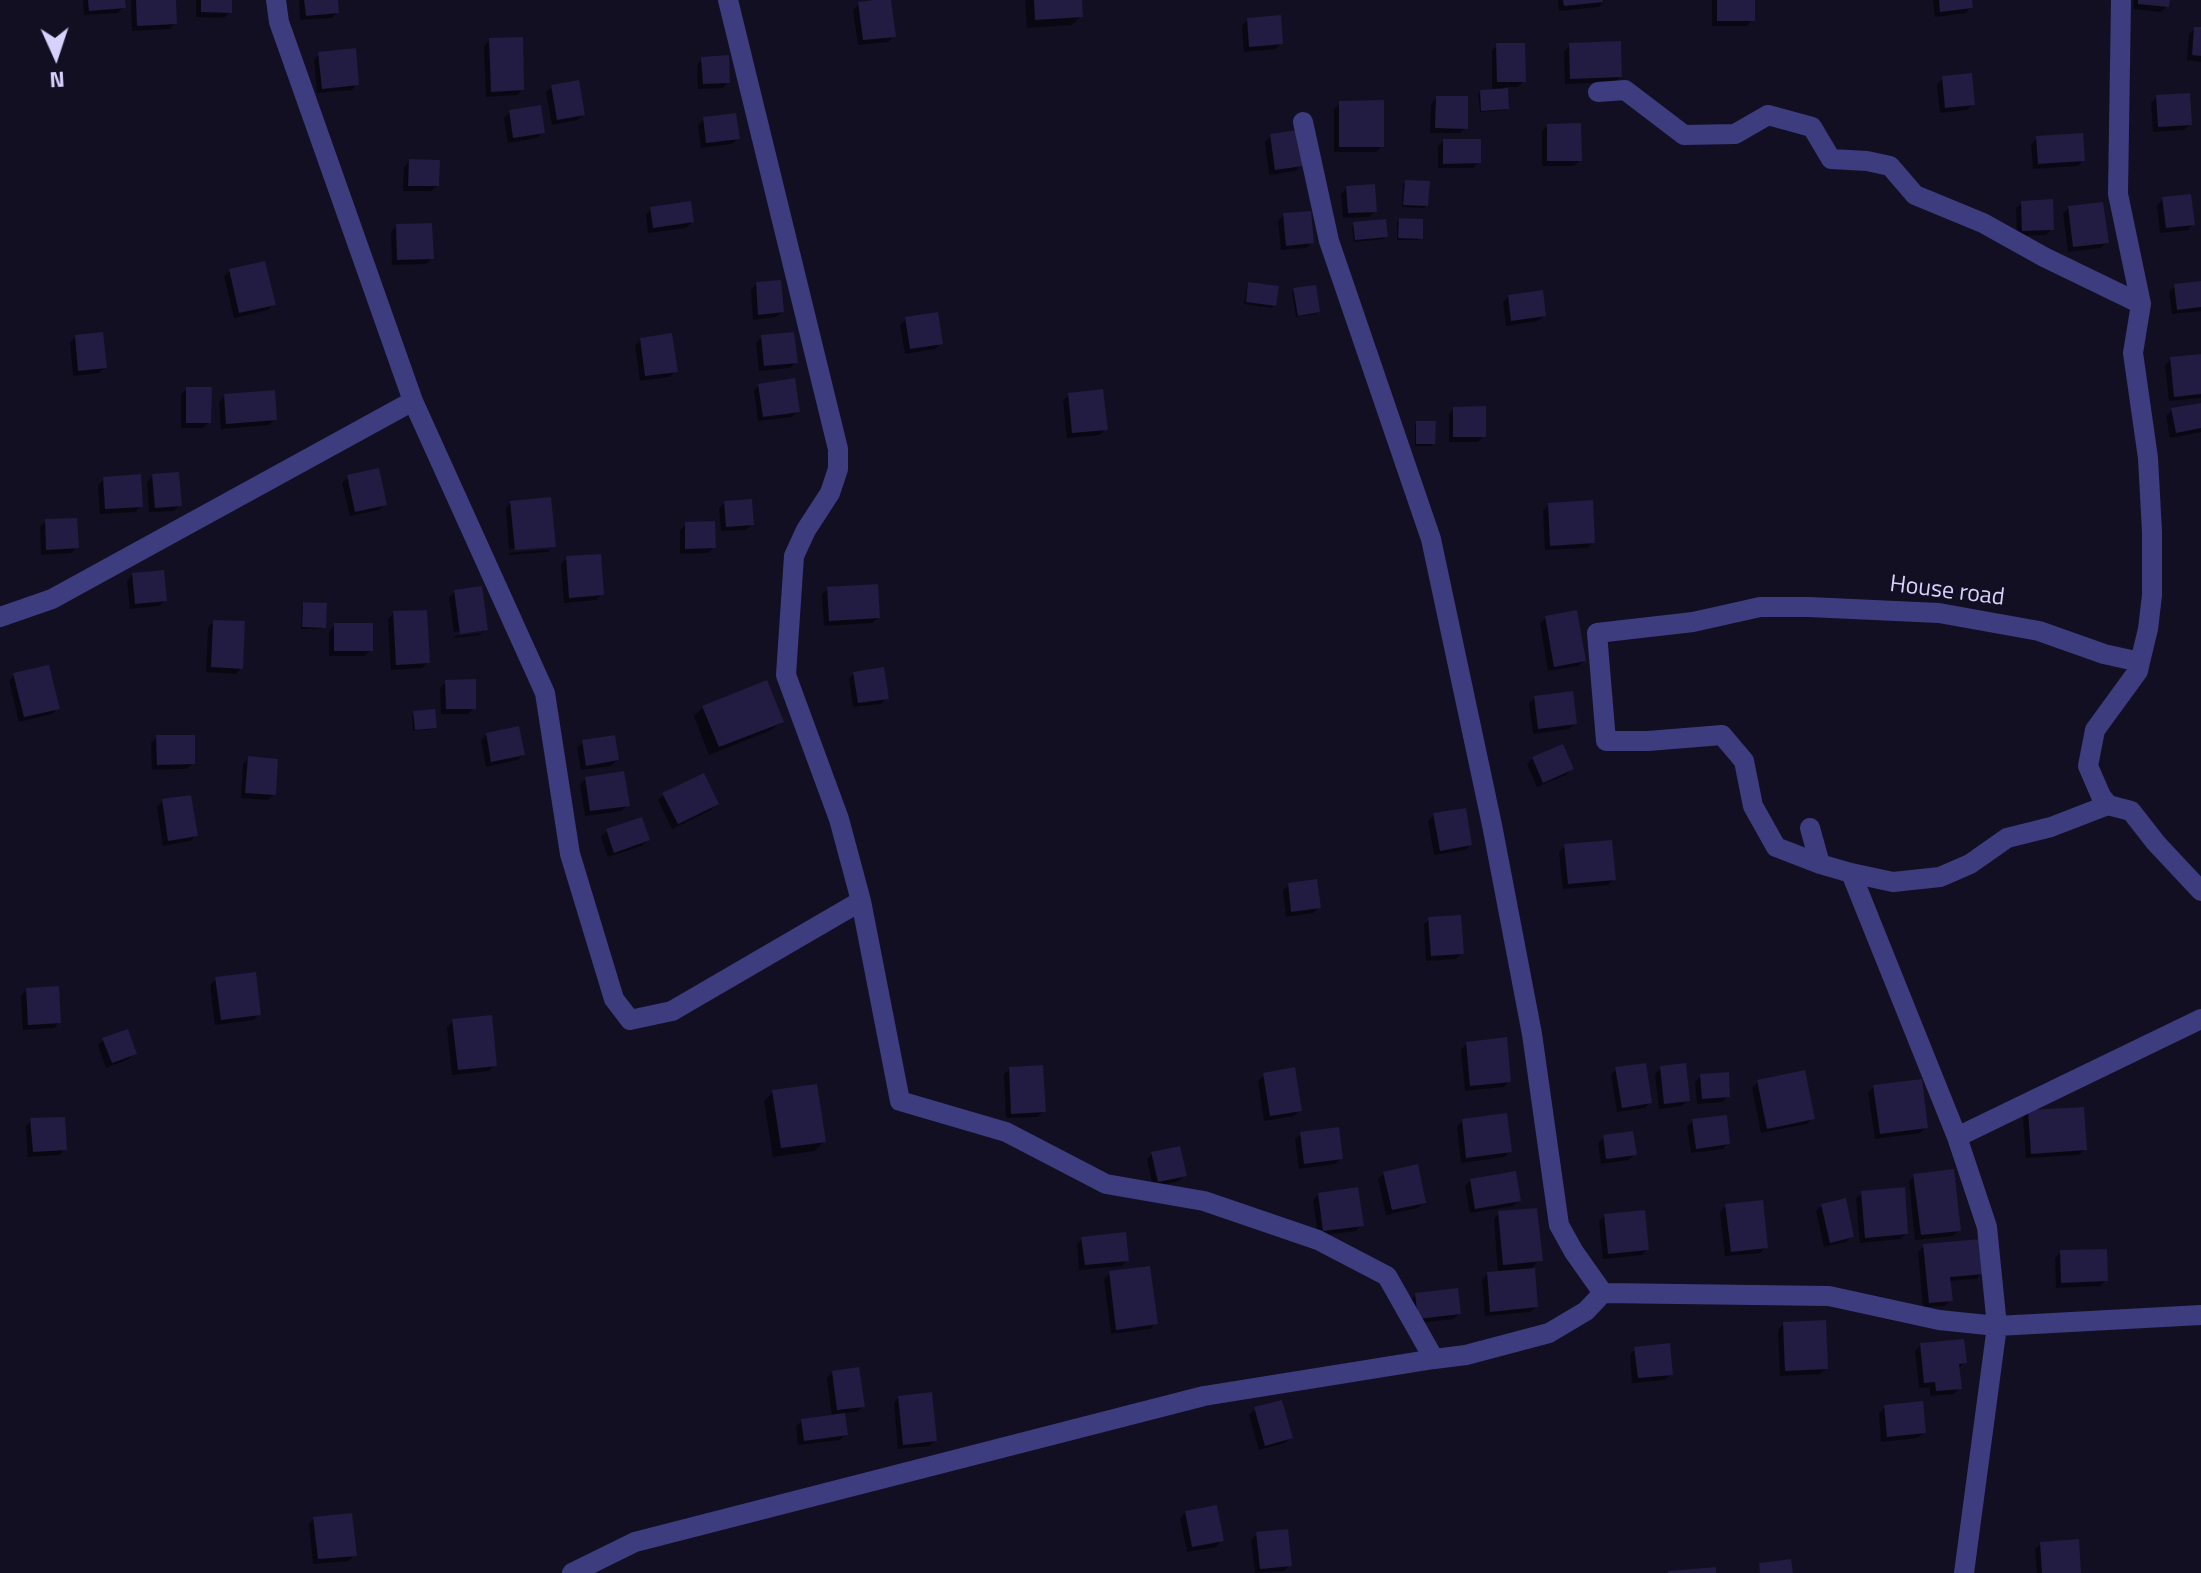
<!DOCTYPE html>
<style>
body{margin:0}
#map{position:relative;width:2201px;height:1573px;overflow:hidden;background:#120f22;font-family:"Titillium Web",sans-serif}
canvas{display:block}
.north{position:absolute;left:16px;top:16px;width:80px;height:80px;-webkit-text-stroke:6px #120f22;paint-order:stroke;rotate:177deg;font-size:22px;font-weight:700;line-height:32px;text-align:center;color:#d6d2fd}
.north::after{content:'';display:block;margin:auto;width:28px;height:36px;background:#d6d2fd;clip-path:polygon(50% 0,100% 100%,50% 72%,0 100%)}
</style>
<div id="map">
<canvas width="2201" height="1573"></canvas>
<div class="north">N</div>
</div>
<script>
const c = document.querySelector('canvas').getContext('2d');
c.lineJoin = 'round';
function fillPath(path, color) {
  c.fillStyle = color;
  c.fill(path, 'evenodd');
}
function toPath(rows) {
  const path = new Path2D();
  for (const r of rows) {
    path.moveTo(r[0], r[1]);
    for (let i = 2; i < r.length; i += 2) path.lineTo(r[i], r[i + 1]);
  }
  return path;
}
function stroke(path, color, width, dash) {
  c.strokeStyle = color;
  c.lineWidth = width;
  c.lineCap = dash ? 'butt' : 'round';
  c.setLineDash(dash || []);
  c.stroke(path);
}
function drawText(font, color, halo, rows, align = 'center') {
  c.font = font + ' "Titillium Web",sans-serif';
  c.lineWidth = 6;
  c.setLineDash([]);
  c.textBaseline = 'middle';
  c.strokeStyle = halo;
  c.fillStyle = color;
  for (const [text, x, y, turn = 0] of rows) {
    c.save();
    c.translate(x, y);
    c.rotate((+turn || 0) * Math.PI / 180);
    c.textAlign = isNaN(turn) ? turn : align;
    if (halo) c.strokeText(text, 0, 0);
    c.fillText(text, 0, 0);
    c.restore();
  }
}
const shadow = toPath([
 [83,0,123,0,124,7,118,13,84,15],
 [131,0,174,0,175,23,170,29,132,31],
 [196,0,230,0,230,12,224,18,196,17],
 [299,0,336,0,337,12,332,18,300,20],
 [1025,0,1080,0,1081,16,1072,25,1027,28],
 [1558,0,1604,0,1604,1,1599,7,1559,11],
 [1712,0,1753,0,1753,20,1747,26,1712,26],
 [1933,0,1970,0,1971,7,1966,13,1935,17],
 [2134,0,2168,0,2167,6,2161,12,2133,9],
 [859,4,894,36,888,42,858,45,853,10],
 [1248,20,1281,43,1276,49,1244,52,1242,25],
 [2195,29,2201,29,2201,62,2187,60,2189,34],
 [490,40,522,90,517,95,486,97,484,46],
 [1497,45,1524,81,1518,87,1505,87,1507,108,1505,110,1480,112,1478,94,1480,92,1492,91,1492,51],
 [1570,45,1620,77,1615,82,1565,84,1564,51],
 [319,54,357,84,352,90,317,93,314,60],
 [702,59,728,82,723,88,698,89,697,65],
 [1943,78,1973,104,1967,110,1940,113,1937,84],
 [552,87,583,115,577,120,552,125,546,92],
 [2157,97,2190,124,2184,130,2153,132,2151,103],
 [1436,98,1466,128,1460,133,1430,133,1431,104],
 [1340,103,1382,146,1376,152,1334,152,1334,109],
 [510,112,543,132,537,138,508,143,504,118],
 [704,119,738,138,732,144,701,148,698,125],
 [1547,126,1580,160,1574,166,1542,166,1542,131],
 [1271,136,1301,166,1295,171,1269,175,1265,142],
 [2037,138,2083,160,2078,166,2033,169,2031,144],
 [1443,141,1479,162,1473,168,1438,168,1438,147],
 [410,161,437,186,431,191,403,191,404,167],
 [1406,182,1426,206,1424,208,1402,207,1403,184],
 [1347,188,1375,211,1369,217,1343,218,1341,194],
 [2163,199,2193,224,2188,230,2160,233,2157,205],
 [2022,203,2052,229,2046,235,2017,236,2016,208],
 [2069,208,2106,242,2101,248,2068,252,2063,213],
 [651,209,692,222,686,228,648,233,646,215],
 [1284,215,1312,242,1306,248,1281,250,1278,221],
 [1400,220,1421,238,1418,240,1397,240,1397,222],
 [1354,224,1386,236,1384,239,1354,242,1352,227],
 [397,226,432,258,426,264,392,265,391,232],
 [230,271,273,304,268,310,234,318,224,276],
 [2201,283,2201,311,2172,314,2169,292,2175,286],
 [756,284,782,312,776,317,753,320,751,290],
 [1249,284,1274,305,1272,308,1244,304,1247,286],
 [1294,290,1318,312,1316,314,1296,317,1292,292],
 [1509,296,1544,316,1538,321,1506,326,1503,302],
 [906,319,941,343,935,349,905,354,900,325],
 [76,337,104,368,99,373,73,376,70,342],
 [762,337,796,362,790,368,759,371,756,343],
 [641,340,675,371,670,377,640,381,635,345],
 [2201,356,2201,398,2169,401,2165,365,2171,359],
 [759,385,798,411,792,417,758,421,754,391],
 [187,389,209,422,203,428,181,428,181,394],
 [1069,395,1105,429,1100,435,1067,438,1063,400],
 [225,396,275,419,269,425,221,429,219,402],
 [2201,405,2201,432,2170,438,2166,416,2172,410],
 [1454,409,1484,436,1478,442,1449,442,1449,414],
 [1417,423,1433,444,1431,446,1415,446,1415,425],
 [153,476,180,505,174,511,149,512,147,482],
 [348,477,385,504,379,510,350,516,342,483],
 [104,479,141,506,135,512,100,514,98,485],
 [511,502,553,546,548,552,509,555,509,553,550,549,550,545,509,549,506,508],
 [725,502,752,524,746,530,721,531,719,508],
 [1549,505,1593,542,1588,548,1545,550,1543,510],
 [46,521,77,547,71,553,41,555,40,527],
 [686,524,714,548,708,553,680,554,680,530],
 [567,558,602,594,596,600,564,603,561,564],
 [132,575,165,600,159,606,130,609,127,581],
 [828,589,878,618,872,623,824,626,822,594],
 [455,592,485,629,480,635,454,638,454,636,482,633,482,628,454,632,449,597],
 [304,604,324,627,321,629,301,629,302,606],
 [394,613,428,662,422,668,391,670,388,619],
 [1546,618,1584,661,1578,666,1548,671,1540,623],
 [214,622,241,668,236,674,206,672,208,627],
 [335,625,371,650,365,656,329,656,329,631],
 [854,673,887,698,881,704,853,707,849,679],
 [14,675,58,708,52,714,19,722,9,681],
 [446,682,474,708,468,714,441,714,440,688],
 [1535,698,1575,724,1569,729,1533,734,1529,703],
 [703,707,781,721,772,730,709,755,694,716],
 [414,713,435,727,433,729,413,731,412,715],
 [487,734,523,755,517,760,486,767,481,740],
 [157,737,193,763,187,769,152,770,151,743],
 [583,742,617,760,611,766,581,770,577,748],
 [249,758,274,794,268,800,241,798,243,764],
 [1533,758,1571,769,1566,775,1537,787,1527,764],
 [586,779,627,805,622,811,585,816,580,784],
 [663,795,716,804,711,810,672,829,658,800],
 [163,801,196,836,190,841,163,846,157,807],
 [1434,815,1470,845,1465,850,1434,855,1428,821],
 [641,820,648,840,642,846,608,857,601,837,607,831],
 [1565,846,1614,879,1608,885,1563,889,1559,852],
 [1289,885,1319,907,1313,913,1286,917,1283,890],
 [1429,919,1462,953,1456,959,1426,961,1424,925],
 [216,979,259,1014,254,1020,215,1025,210,985],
 [26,990,59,1022,54,1028,23,1030,21,996],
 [453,1021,495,1065,489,1071,452,1075,447,1027],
 [104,1039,134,1054,129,1059,106,1068,98,1045],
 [1467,1044,1509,1081,1504,1087,1465,1091,1461,1049],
 [1661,1068,1688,1100,1682,1106,1659,1109,1655,1074],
 [1010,1069,1044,1111,1038,1117,1006,1118,1004,1074],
 [1616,1069,1650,1102,1645,1108,1617,1112,1611,1075],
 [1264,1075,1300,1110,1294,1116,1264,1121,1258,1081],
 [1701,1076,1728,1096,1723,1102,1697,1104,1695,1082],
 [1758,1082,1813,1118,1807,1124,1761,1133,1752,1088],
 [1874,1087,1926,1127,1920,1133,1875,1139,1868,1092],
 [773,1092,824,1141,815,1151,773,1157,764,1101],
 [2029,1112,2085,1149,2079,1155,2026,1158,2023,1118],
 [31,1120,65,1149,59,1155,28,1157,26,1126],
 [1462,1121,1510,1152,1504,1157,1461,1163,1457,1126],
 [1693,1121,1728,1143,1723,1149,1691,1153,1687,1126],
 [1301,1134,1341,1158,1335,1164,1299,1169,1295,1139],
 [1604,1137,1634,1154,1629,1160,1601,1164,1598,1143],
 [1152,1154,1185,1175,1179,1181,1153,1187,1147,1160],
 [1384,1173,1424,1202,1418,1208,1386,1215,1378,1179],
 [1914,1176,1959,1230,1953,1236,1915,1240,1909,1181],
 [1471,1180,1519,1200,1513,1206,1470,1213,1465,1186],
 [1862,1193,1906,1234,1901,1239,1860,1243,1856,1198],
 [1319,1194,1361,1225,1356,1231,1318,1236,1313,1200],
 [1822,1205,1852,1236,1846,1242,1824,1247,1816,1211],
 [1726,1206,1766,1247,1760,1253,1725,1256,1720,1212],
 [1499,1213,1540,1260,1533,1266,1536,1307,1530,1312,1485,1316,1482,1280,1487,1274,1498,1273,1494,1219],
 [1605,1216,1647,1250,1642,1255,1603,1259,1599,1221],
 [1082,1239,1127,1260,1122,1266,1079,1270,1077,1244],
 [1924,1246,1982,1273,1976,1279,1949,1281,1950,1300,1945,1306,1923,1307,1918,1252],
 [2061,1252,2106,1280,2100,1286,2056,1288,2055,1258],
 [1110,1273,1156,1323,1150,1329,1111,1334,1104,1279],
 [1416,1295,1459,1314,1453,1319,1413,1324,1410,1301],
 [1783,1324,1826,1369,1820,1374,1780,1376,1778,1330],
 [1921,1345,1965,1362,1958,1369,1960,1388,1954,1394,1930,1396,1930,1387,1919,1388,1915,1351],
 [1635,1349,1671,1374,1665,1380,1632,1383,1630,1355],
 [833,1372,863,1406,857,1412,843,1413,846,1434,840,1440,798,1445,796,1426,802,1421,832,1417,827,1378],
 [899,1397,935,1441,929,1446,898,1449,894,1403],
 [1885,1407,1924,1432,1918,1438,1881,1442,1879,1413],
 [1255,1409,1291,1437,1285,1443,1259,1450,1249,1415],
 [1186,1512,1221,1541,1216,1547,1187,1552,1180,1518],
 [314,1518,354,1555,349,1561,313,1564,309,1524],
 [1257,1534,1290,1565,1284,1571,1255,1573,1251,1540],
 [2041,1544,2079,1573,2037,1573,2035,1549]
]);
const building = toPath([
 [88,0,125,0,126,8,89,11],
 [136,0,176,0,177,24,137,26],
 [201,0,232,0,232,13,201,12],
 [304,0,338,0,339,13,306,16],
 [874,0,891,0,896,37,863,40,858,2],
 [1034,0,1082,0,1083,17,1035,20],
 [1563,0,1603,0,1603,2,1564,6],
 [1717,0,1755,0,1755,21,1717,21],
 [1939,0,1972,0,1973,8,1940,12],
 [2138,0,2170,0,2169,7,2138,4],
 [1281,15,1283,44,1249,47,1247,18],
 [2194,27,2201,27,2201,56,2192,55],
 [523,37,524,90,491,92,489,38],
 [1621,41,1622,77,1570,79,1569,43],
 [1496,43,1525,43,1526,82,1497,82],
 [356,48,359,85,322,89,318,52],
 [729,55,730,83,703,84,701,57],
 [1972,73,1975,105,1945,108,1942,76],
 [579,80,585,115,557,120,551,85],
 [1508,88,1509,109,1481,111,1480,90],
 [2190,93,2192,125,2158,127,2156,95],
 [1436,96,1468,96,1468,129,1435,128],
 [1384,100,1384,147,1339,147,1339,101],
 [541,105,545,133,513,138,509,110],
 [736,113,740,139,706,143,703,117],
 [1581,123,1582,161,1547,161,1547,124],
 [1298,130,1303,166,1275,170,1270,134],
 [2083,133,2085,161,2038,164,2036,136],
 [1443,139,1481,139,1481,163,1443,164],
 [409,159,440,160,439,186,408,186],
 [1405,180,1430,181,1428,206,1403,205],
 [1375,184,1377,212,1348,213,1346,186],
 [2191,194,2195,225,2166,228,2162,197],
 [2053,199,2054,230,2022,231,2021,201],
 [691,201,694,222,653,228,650,207],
 [2103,202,2109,243,2073,247,2068,206],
 [1311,211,1314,243,1286,246,1283,213],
 [1399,218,1423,219,1423,239,1398,238],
 [1386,219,1388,237,1355,240,1353,222],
 [432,223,434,259,397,260,396,224],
 [265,261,276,305,239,313,229,269],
 [781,280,784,312,758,315,756,282],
 [2201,281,2201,307,2177,310,2174,284],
 [1248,282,1279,286,1276,306,1246,302],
 [1316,285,1320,312,1298,316,1293,288],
 [1543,290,1546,316,1511,321,1508,295],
 [938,312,943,344,910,349,905,317],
 [103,332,107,368,78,371,75,335],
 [794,332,798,363,764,366,761,335],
 [672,333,678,372,645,376,640,338],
 [2201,354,2201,394,2174,397,2170,357],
 [795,378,800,412,763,417,758,384],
 [186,387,212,387,211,423,186,423],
 [1103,389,1108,430,1072,433,1068,393],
 [275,390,277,420,226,424,224,394],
 [2201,403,2201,428,2176,433,2171,408],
 [1486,406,1486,437,1453,437,1453,407],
 [1416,421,1436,421,1435,444,1416,444],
 [379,468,387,505,355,512,347,475],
 [179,472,182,506,155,508,152,474],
 [141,474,143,507,105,509,103,477],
 [551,497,556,547,515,550,510,501],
 [752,499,754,525,726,527,724,501],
 [1593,500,1595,543,1550,546,1548,503],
 [77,518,79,548,46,550,45,519],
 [715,521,716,548,685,549,685,522],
 [601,554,604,595,569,598,566,556],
 [164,570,167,601,135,604,132,573],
 [878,584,880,618,829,621,827,587],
 [482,586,488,630,460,634,454,590],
 [303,602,327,603,326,628,302,627],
 [427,610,430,663,396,665,393,611],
 [1577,610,1586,661,1554,667,1545,616],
 [213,620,245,621,243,669,211,667],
 [334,623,373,623,373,651,334,651],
 [49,665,60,709,24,717,13,673],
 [884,667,889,699,858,703,853,672],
 [476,679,476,709,446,709,445,680],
 [767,680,784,722,719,747,702,706],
 [1573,691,1577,724,1538,729,1534,696],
 [435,709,437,728,415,730,413,711],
 [519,726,525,755,491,762,486,733],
 [156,735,195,735,195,764,157,765],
 [615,735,619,760,586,766,582,740],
 [1563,744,1574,769,1543,783,1532,757],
 [248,756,278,759,276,795,245,793],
 [624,771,630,806,590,811,585,777],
 [704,773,719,804,678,824,662,793],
 [191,795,198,836,168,841,162,799],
 [1466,808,1472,845,1440,851,1433,813],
 [642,817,650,840,614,853,606,829],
 [1612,840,1616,880,1568,884,1564,844],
 [1317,879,1321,908,1291,912,1288,883],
 [1461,915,1464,954,1431,956,1428,917],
 [256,972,261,1015,221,1020,215,977],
 [59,986,61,1023,28,1025,26,988],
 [492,1015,497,1066,458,1070,452,1019],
 [128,1029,137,1054,112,1063,102,1038],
 [1507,1037,1511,1082,1470,1086,1466,1042],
 [1646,1063,1652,1103,1622,1108,1615,1067],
 [1686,1063,1690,1101,1664,1104,1660,1066],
 [1043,1065,1046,1112,1011,1114,1009,1067],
 [1295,1067,1302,1111,1270,1116,1263,1073],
 [1805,1070,1815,1119,1767,1129,1757,1080],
 [1729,1072,1730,1097,1702,1099,1700,1074],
 [1922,1079,1928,1128,1880,1134,1873,1085],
 [817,1084,826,1142,781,1148,772,1090],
 [2084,1107,2087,1150,2031,1154,2028,1110],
 [1507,1113,1512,1152,1466,1158,1462,1119],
 [1727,1115,1730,1144,1696,1149,1692,1119],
 [65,1117,67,1150,33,1152,30,1118],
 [1339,1127,1343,1159,1304,1164,1300,1132],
 [1633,1131,1637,1155,1606,1159,1603,1135],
 [1180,1146,1187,1176,1158,1182,1151,1152],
 [1418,1164,1426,1203,1392,1210,1383,1172],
 [1954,1169,1961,1231,1921,1235,1913,1174],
 [1516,1171,1521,1201,1475,1209,1470,1179],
 [1358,1187,1364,1226,1323,1231,1318,1193],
 [1905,1187,1908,1234,1865,1238,1861,1191],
 [1846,1198,1854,1237,1830,1243,1821,1204],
 [1763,1200,1768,1248,1731,1252,1725,1204],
 [1537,1208,1543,1261,1503,1265,1498,1211],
 [1645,1210,1649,1250,1608,1254,1604,1214],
 [1126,1232,1129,1261,1085,1265,1081,1237],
 [1981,1239,1984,1274,1950,1277,1953,1301,1929,1303,1923,1244],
 [2107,1249,2108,1281,2061,1283,2060,1250],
 [1150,1266,1158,1324,1116,1330,1109,1271],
 [1535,1268,1538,1307,1490,1312,1487,1272],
 [1458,1288,1461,1314,1418,1319,1415,1293],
 [1826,1320,1828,1369,1785,1371,1783,1322],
 [1964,1339,1967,1363,1959,1364,1962,1389,1936,1391,1935,1382,1924,1383,1920,1343],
 [1670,1343,1673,1375,1638,1378,1634,1347],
 [859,1367,865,1407,837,1410,832,1371],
 [932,1392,937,1441,903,1445,898,1396],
 [1282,1400,1293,1438,1265,1446,1254,1407],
 [1923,1401,1926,1433,1887,1437,1884,1405],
 [845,1413,848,1435,804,1441,801,1419],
 [1217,1505,1224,1541,1192,1547,1185,1511],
 [352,1513,357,1556,318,1559,313,1517],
 [1288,1529,1292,1566,1260,1569,1256,1532],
 [2079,1539,2081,1573,2042,1573,2040,1542],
 [1791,1559,1793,1573,1760,1573,1759,1563],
 [1716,1567,1716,1573,1668,1573,1668,1571]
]);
const street = toPath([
 [276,0,279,22,413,401,545,693,570,854,614,999,630,1020,672,1011,861,901],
 [728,0,838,449,838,469,830,493,806,530,794,556,786,675,839,819,861,901,900,1101,1006,1132,1106,1184,1204,1201,1318,1240,1387,1276,1434,1359,1466,1355,1549,1333,1586,1311,1603,1293],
 [2121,0,2118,194,2141,304],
 [1598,92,1625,90,1684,135,1735,134,1768,115,1812,127,1831,159,1867,161,1890,166,1915,195,1983,223,2044,257,2141,304,2133,353,2148,458,2152,532,2152,595,2148,629,2140,662,2104,654,2039,631,1939,613,1809,607,1760,607,1693,622,1597,633,1606,741,1648,741,1722,735,1744,761,1753,806,1776,847,1820,864,1851,873,1893,882,1940,877,1970,864,2007,838,2051,827,2108,805,2131,811,2156,843,2201,891],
 [1303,122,1329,241,1431,539,1492,825,1532,1034,1559,1225,1574,1252,1603,1293,1829,1296,1939,1320,1997,1326,2201,1315],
 [0,617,52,599,413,401],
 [2108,805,2101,796,2088,766,2095,730,2138,671,2140,662],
 [1810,828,1820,864],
 [1851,873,1957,1137,1987,1227,1997,1326,1964,1573],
 [1957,1137,2201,1019],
 [572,1573,635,1542,1204,1396,1434,1359]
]);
const streetNames = [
 ["House road",1947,592,7]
];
fillPath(shadow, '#0007');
fillPath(building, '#221b42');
stroke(street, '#3d3c7f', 20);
drawText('24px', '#d6d2fd', '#120f22', streetNames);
</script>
